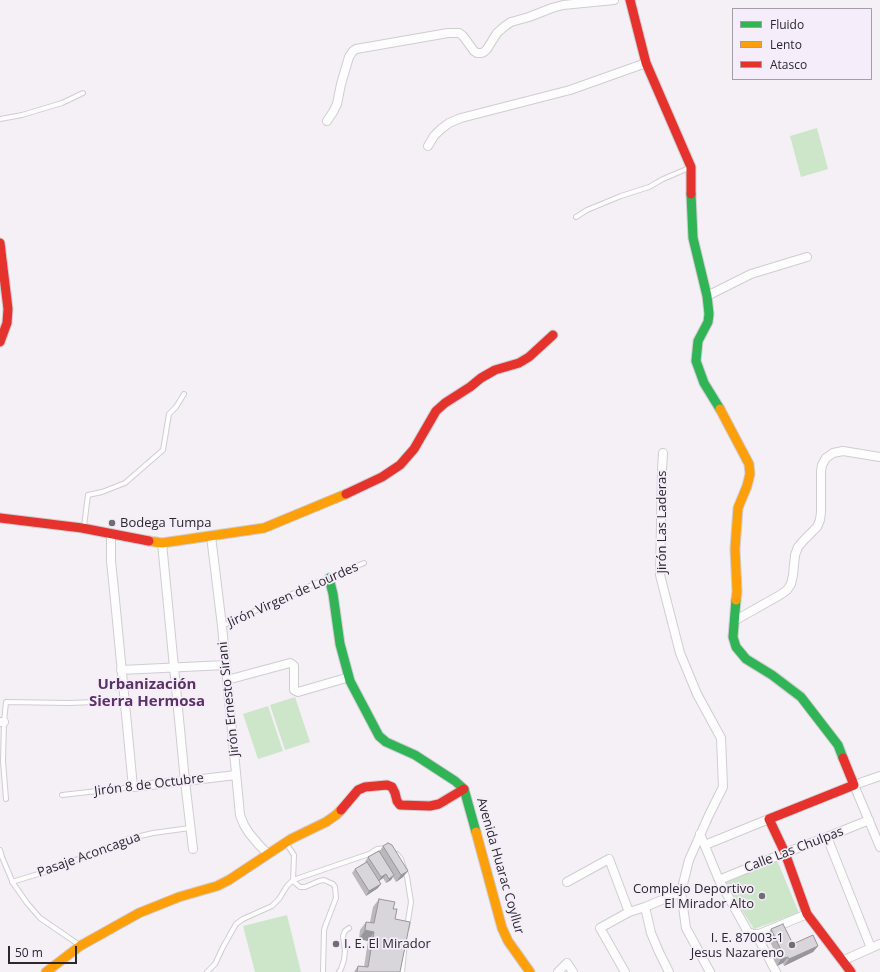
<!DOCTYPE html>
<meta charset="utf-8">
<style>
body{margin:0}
#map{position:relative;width:880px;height:972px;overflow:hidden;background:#f4f0f6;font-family:"Open Sans",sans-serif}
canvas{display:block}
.legend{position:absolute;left:732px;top:8px;width:140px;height:72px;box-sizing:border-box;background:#f5edf9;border:1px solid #a49ea7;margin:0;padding:5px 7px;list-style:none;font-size:12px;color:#2a282c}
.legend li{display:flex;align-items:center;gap:8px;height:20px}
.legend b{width:20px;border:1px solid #a49ea7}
.scale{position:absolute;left:8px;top:946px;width:69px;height:18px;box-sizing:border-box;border:2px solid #2a282c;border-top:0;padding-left:5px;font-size:12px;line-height:14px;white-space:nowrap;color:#2a282c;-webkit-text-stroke:3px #f5edf9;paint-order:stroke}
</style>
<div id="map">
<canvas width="880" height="972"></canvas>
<ul class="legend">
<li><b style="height:5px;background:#30b455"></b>Fluido</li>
<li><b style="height:5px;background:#ff9f0a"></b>Lento</li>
<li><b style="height:5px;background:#e5322d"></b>Atasco</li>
</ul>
<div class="scale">50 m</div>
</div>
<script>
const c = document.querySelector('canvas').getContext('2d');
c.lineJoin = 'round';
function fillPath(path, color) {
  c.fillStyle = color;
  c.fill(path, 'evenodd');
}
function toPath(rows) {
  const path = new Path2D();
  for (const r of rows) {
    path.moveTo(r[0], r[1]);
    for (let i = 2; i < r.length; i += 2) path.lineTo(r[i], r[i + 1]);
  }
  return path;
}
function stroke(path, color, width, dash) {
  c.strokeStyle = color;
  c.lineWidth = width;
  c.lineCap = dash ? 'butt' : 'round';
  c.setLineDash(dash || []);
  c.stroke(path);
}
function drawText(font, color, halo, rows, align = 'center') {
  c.font = font + ' "Open Sans",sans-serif';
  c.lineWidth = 3.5;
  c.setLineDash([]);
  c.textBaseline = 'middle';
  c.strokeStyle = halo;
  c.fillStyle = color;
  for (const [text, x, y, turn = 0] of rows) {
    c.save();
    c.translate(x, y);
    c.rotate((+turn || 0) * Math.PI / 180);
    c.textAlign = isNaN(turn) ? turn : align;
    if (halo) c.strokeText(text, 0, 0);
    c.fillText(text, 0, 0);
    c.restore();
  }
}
const green = toPath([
 [817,128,828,169,801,177,790,136],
 [295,697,310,742,285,750,270,705],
 [268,706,283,751,258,759,243,714],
 [777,860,799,913,754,929,724,882],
 [287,915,301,972,255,972,243,926]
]);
const lane = toPath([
 [0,119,22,115,62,103,83,93],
 [576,217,587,210,621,196,649,187,663,179,689,168],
 [84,526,88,495,102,492,125,483,163,450,169,414,176,407,184,394],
 [222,626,314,584,364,563],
 [62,795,133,787],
 [6,799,3,761,4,722,6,702,69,703,124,701],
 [286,843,294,855,293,881,300,887,305,887,319,881,324,880,333,884,335,887,336,898,326,924,324,930,323,972],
 [0,850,2,857,13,883,27,903,40,918,78,944],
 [397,854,401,859,407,877,411,902,407,927],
 [12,882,51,870,128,839,153,833,190,828],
 [207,972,215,964,223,947,236,924,243,919,272,906,279,899,287,886,293,880,369,854,377,849,387,848],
 [339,972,341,969,344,960,345,951,343,936,345,931,349,928],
 [402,972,405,943]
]);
const street = toPath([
 [327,121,333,112,337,104,341,84,349,57,353,51,356,49,448,33,459,33,463,36,474,51,477,53,481,53,484,52,487,49,497,33,505,26,511,22,529,17,552,8,563,5,614,0],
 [428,146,434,136,441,129,449,123,461,118,570,90,646,63],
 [707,296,751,274,807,257],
 [663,453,662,470,660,575,680,653,697,694,721,738,723,787,709,815,689,860,681,892,686,928,710,972],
 [111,534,111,561,115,600,133,787,185,781,236,775],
 [211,536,222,626,240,815,244,825,249,833,259,845,268,854],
 [162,543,185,781,193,849],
 [734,621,780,595,787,590,791,584,793,575,795,555,798,547,804,540,817,527,820,520,821,512,821,471,822,465,826,458,833,453,843,451,880,457],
 [121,670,226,665],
 [227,680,290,663,292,664,294,666,294,690,298,692,346,678,349,679,350,681],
 [0,722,4,722],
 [880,776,854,785,880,847],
 [700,834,719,880,748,932,753,934,759,934,807,914],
 [827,837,871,948],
 [705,845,769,819],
 [719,880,785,853,827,837,869,820],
 [567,882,609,859,629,912],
 [645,907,651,933,659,952,669,972],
 [756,934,776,972],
 [842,961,880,944],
 [558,972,567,963,573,972],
 [625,972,600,928,629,912,645,907,681,892]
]);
const fast = toPath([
 [691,194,693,238,707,296,709,314,708,322,698,341,696,361,704,383,720,409],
 [329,578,333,594,340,644,350,681,379,736,386,742,415,755,455,781,464,789,476,832],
 [736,600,733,637,736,647,746,659,772,675,801,697,838,745,843,758]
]);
const slow = toPath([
 [720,409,749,464,750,474,747,486,738,508,735,549,737,591,736,600],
 [149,541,162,543,264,528,346,494],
 [476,832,502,928,508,941,530,972],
 [46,972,80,946,139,913,179,897,217,886,229,880,291,839,326,822,336,815,341,810]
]);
const jam = toPath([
 [630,0,646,63,691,167,691,194],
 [0,243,8,309,7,323,0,342],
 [346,494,382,477,400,465,414,449,436,411,445,403,470,387,481,378,495,370,519,363,529,357,553,335],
 [0,518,82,528,149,541],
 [843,758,854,785,769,819,785,853,807,914,851,972],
 [341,810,358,790,365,787,387,785,392,787,395,793,397,801,400,805,430,806,439,804,464,789]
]);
const wall = toPath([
 [383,846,403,877,396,882,393,877,391,880,386,883,383,878,379,881,378,888,366,896,352,873,355,869,366,862,365,862,368,857,379,852],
 [379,899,393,909,400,972,354,972,358,966,364,967,368,941,359,939,360,930,366,922,370,922,373,907],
 [771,929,793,944,818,946,813,952,784,966,783,963,777,966,773,958,776,954,767,936]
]);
const shadedWall = toPath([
 [408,871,403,877,396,882,401,875],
 [386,874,383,878,378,882,381,877],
 [394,875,391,880,386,883,389,879],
 [381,884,378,888,366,896,369,891],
 [365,930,374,932,368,941,359,939],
 [818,946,813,952,784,966,789,959],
 [788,957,783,963,777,966,781,959]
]);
const building = toPath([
 [388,843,392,845,408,871,401,875,383,846,388,843],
 [379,851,394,875,389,879,386,874,381,877,368,857,379,851],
 [367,862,381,884,369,891,355,869,367,862],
 [379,899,395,902,393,909,397,909,395,919,410,922,400,972,357,972,358,966,368,967,374,932,365,930,366,922,374,923,379,899],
 [783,924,793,944,813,935,818,946,789,959,788,957,781,959,777,952,781,950,771,929,783,924]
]);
const markers = [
 [112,523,4,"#716e73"],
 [762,896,4,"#716e73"],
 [336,944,4,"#716e73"],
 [792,945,4,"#716e73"]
];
const streetNames = [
 ["Jirón Las Laderas",662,522,-90],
 ["Jirón Virgen de Lourdes",293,595,-24],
 ["Jirón Ernesto Sirani",229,699,-96],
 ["Jirón 8 de Octubre",149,785,-7],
 ["Calle Las Chulpas",794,850,-21],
 ["Pasaje Aconcagua",89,855,-20],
 ["Avenida Huarac Coyllur",500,866,74]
];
const poiNames = [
 ["Bodega Tumpa",120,523],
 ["Complejo Deportivo",754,889,"right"],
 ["El Mirador Alto",754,904,"right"],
 ["I. E. 87003-1",784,938,"right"],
 ["Jesus Nazareno",784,953,"right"],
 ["I. E. El Mirador",344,944]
];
const quarterNames = [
 ["Urbanización",147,685],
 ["Sierra Hermosa",147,702]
];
fillPath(green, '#cde6ca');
stroke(lane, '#d0cdd2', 6);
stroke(street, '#d0cdd2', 10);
stroke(fast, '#d0cdd2', 11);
stroke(slow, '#d0cdd2', 11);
stroke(jam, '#d0cdd2', 11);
stroke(lane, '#fdfdfe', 4);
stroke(street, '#fdfdfe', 8);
stroke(fast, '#30b455', 9);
stroke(slow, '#ff9f0a', 9);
stroke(jam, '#e5322d', 9);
fillPath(wall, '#bab8bc');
fillPath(shadedWall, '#979699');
fillPath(building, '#d8d6db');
stroke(building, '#979699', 1);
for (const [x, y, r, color] of markers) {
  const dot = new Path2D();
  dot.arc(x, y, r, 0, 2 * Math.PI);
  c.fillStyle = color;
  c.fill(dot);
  stroke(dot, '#f5edf9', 1.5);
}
drawText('13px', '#2a282c', '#f5edf9', streetNames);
drawText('13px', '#2a282c', '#f5edf9', poiNames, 'left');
drawText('bold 15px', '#5b3268', '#f5edf9', quarterNames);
</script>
